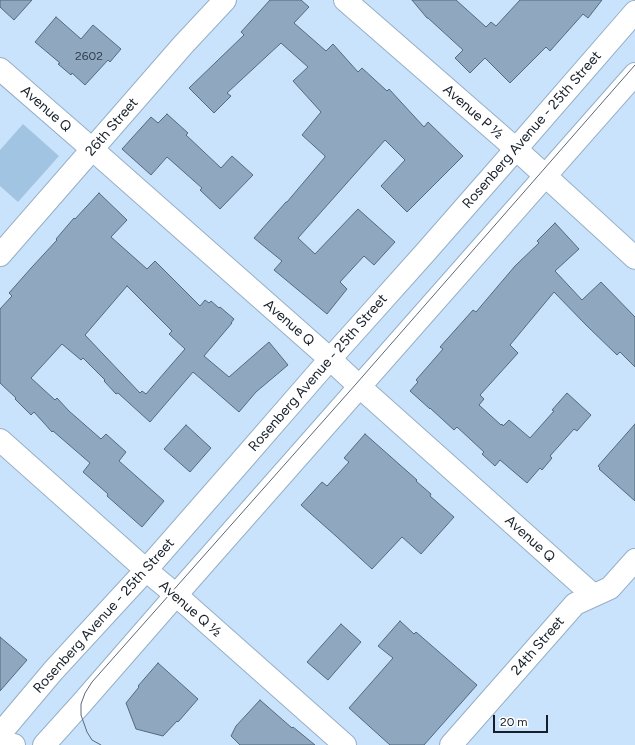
<!DOCTYPE html>
<meta charset="utf-8">
<style>
body{margin:0}
#map{position:relative;width:635px;height:745px;overflow:hidden;background:#c9e3fc;font-family:Figtree,sans-serif}
canvas{display:block}
.scale{position:absolute;left:493px;top:715px;width:55px;height:18px;box-sizing:border-box;border:2px solid #161f28;border-top:0;padding-left:5px;font-size:12px;line-height:14px;white-space:nowrap;color:#161f28;-webkit-text-stroke:3px #fff;paint-order:stroke}
</style>
<div id="map">
<canvas width="635" height="745"></canvas>
<div class="scale">20 m</div>
</div>
<script>
const c = document.querySelector('canvas').getContext('2d');
c.lineJoin = 'round';
function fillPath(path, color) {
  c.fillStyle = color;
  c.fill(path, 'evenodd');
}
function toPath(rows) {
  const path = new Path2D();
  for (const r of rows) {
    path.moveTo(r[0], r[1]);
    for (let i = 2; i < r.length; i += 2) path.lineTo(r[i], r[i + 1]);
  }
  return path;
}
function stroke(path, color, width, dash) {
  c.strokeStyle = color;
  c.lineWidth = width;
  c.lineCap = dash ? 'butt' : 'round';
  c.setLineDash(dash || []);
  c.stroke(path);
}
function drawText(font, color, halo, rows, align = 'center') {
  c.font = font + ' Figtree,sans-serif';
  c.lineWidth = 4;
  c.setLineDash([]);
  c.textBaseline = 'middle';
  c.strokeStyle = halo;
  c.fillStyle = color;
  for (const [text, x, y, turn = 0] of rows) {
    c.save();
    c.translate(x, y);
    c.rotate((+turn || 0) * Math.PI / 180);
    c.textAlign = isNaN(turn) ? turn : align;
    if (halo) c.strokeText(text, 0, 0);
    c.fillText(text, 0, 0);
    c.restore();
  }
}
const green = toPath([
 [23,124,59,156,18,202,0,186,0,150]
]);
const building = toPath([
 [0,0,32,0,14,20,0,7,0,0],
 [270,0,301,0,309,7,294,23,326,51,333,44,358,72,362,68,387,91,389,89,424,127,428,122,463,156,407,212,381,186,405,160,385,140,298,238,315,254,358,209,395,242,374,265,364,256,340,282,347,289,327,314,274,270,282,261,254,238,286,202,287,202,325,157,325,156,302,135,321,112,293,81,308,67,281,43,227,93,231,96,214,113,189,88,244,35,241,32,270,0],
 [412,0,456,0,486,27,491,22,496,26,520,0,602,0,588,18,583,14,550,51,546,47,510,83,485,58,470,73,455,58,463,50,428,18,427,18,412,0],
 [56,17,81,39,93,25,121,49,110,62,108,60,85,85,72,73,71,75,58,64,60,63,35,42,56,17],
 [167,114,188,133,186,135,221,168,232,156,253,175,220,209,200,190,202,188,167,157,151,175,122,149,151,117,158,123,167,114],
 [99,193,127,220,111,237,147,269,155,261,200,306,205,300,209,303,211,301,219,308,220,307,234,319,231,323,232,323,204,356,229,377,269,342,288,365,256,392,239,412,193,372,150,422,118,393,116,394,104,381,105,380,83,358,81,360,62,344,31,378,55,400,57,398,69,411,101,439,106,434,126,452,119,461,164,501,142,527,107,496,108,494,83,472,90,463,53,431,52,432,34,412,31,415,15,399,16,398,0,383,0,309,12,296,9,293,32,267,57,240,56,239,74,218,75,219,99,193],
 [127,286,172,331,169,334,185,349,146,394,142,391,140,393,85,335,127,286],
 [555,223,579,249,555,271,582,300,601,282,635,317,635,367,620,352,617,355,586,325,554,292,510,345,518,353,480,395,484,399,479,405,501,425,502,424,503,426,509,420,530,438,554,411,552,410,567,393,591,415,577,431,574,429,550,456,552,458,542,470,540,468,527,483,500,460,495,466,482,454,484,452,457,427,454,430,430,408,430,409,410,391,418,382,416,380,443,349,440,347,473,310,476,312,515,266,539,243,537,241,555,223],
 [635,424,635,501,599,469,600,468,598,466,635,424],
 [186,425,211,448,190,472,164,449,186,425],
 [365,434,417,480,416,481,431,494,430,496,454,517,421,554,402,537,372,569,337,537,301,505,322,482,327,486,349,462,344,458,365,434],
 [400,621,414,634,416,632,477,685,424,745,390,745,349,708,393,658,378,646,400,621],
 [341,624,361,642,328,680,307,662,341,624],
 [0,637,27,660,0,691,0,637],
 [158,663,198,699,178,722,177,721,163,736,136,729,126,703,139,687,138,686,158,663],
 [260,700,292,728,293,727,315,745,240,745,231,736,236,726,260,700]
]);
const minor = toPath([
 [345,0,516,149,635,258],
 [0,69,92,149,330,359,360,387,593,595],
 [0,255,183,45,225,0],
 [0,440,146,570,176,595,345,745],
 [451,745,575,604,610,588,635,560]
]);
const primary = toPath([
 [0,734,53,671,146,570,237,466,330,359,424,254,516,149,635,12],
 [0,741,14,745],
 [44,745,81,704,176,595,635,74]
]);
const tram = toPath([
 [101,745,92,740,87,732,81,715,81,704,85,693,92,682,356,384,635,65]
]);
const numberNames = [
 ["2602",89,56]
];
const streetNames = [
 ["Avenue Q",46,109,41],
 ["Avenue P ½",473,112,41],
 ["26th Street",112,127,-49],
 ["Rosenberg Avenue - 25th Street",532,130,-49],
 ["Avenue Q",289,323,41],
 ["Rosenberg Avenue - 25th Street",318,373,-49],
 ["Avenue Q",530,539,42],
 ["Avenue Q ½",190,609,41],
 ["Rosenberg Avenue - 25th Street",104,616,-48],
 ["24th Street",538,646,-49]
];
fillPath(green, '#a2c4e3');
fillPath(building, '#8fa7bf');
stroke(building, '#536a7f', 1);
stroke(minor, '#96afc6', 24);
stroke(primary, '#96afc6', 24);
stroke(minor, '#fff', 22);
stroke(primary, '#fff', 22);
stroke(tram, '#5a6978', 1);
drawText('12px', '#34414e', null, numberNames);
drawText('14px', '#161f28', '#fff', streetNames);
</script>
